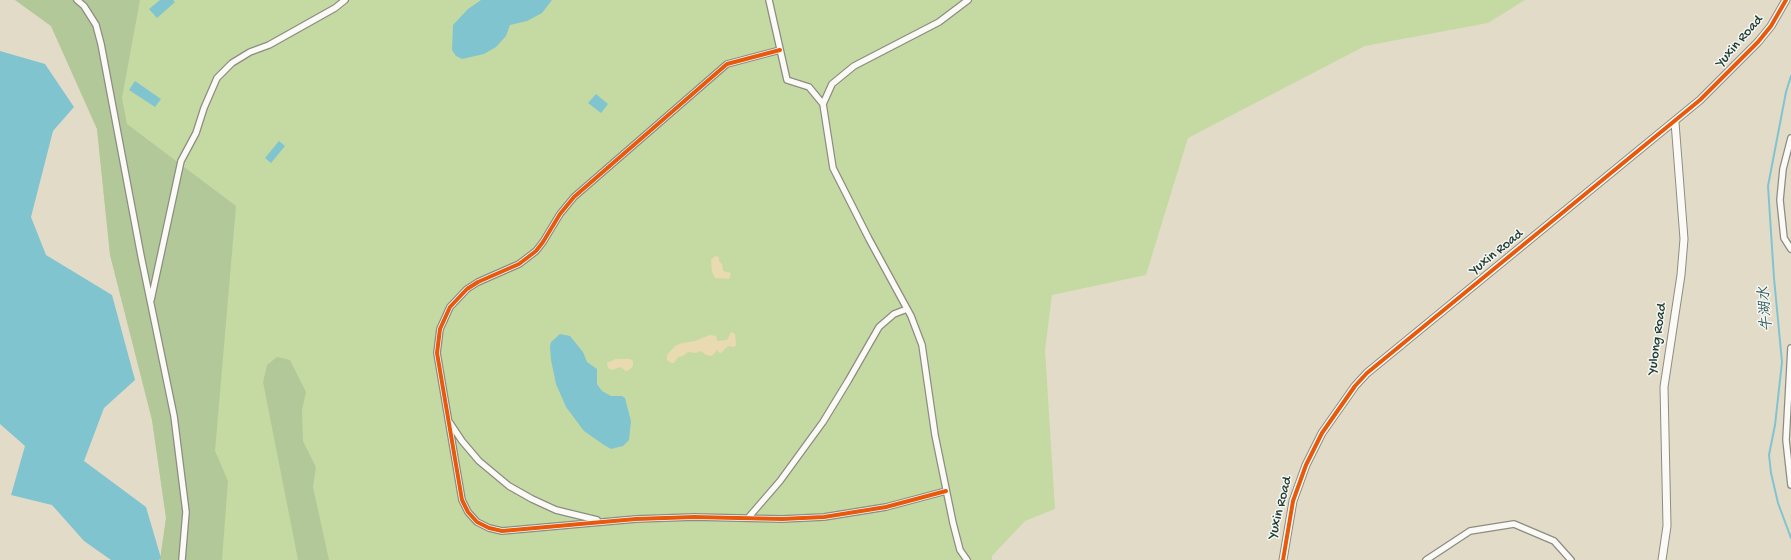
<!DOCTYPE html>
<meta charset="utf-8">
<style>
body{margin:0}
canvas{display:block;background:#e2dbc8}
</style>
<canvas width="1791" height="560"></canvas>
<script>
const c = document.querySelector('canvas').getContext('2d');
c.lineJoin = 'round';
function fillPath(path, color) {
  c.fillStyle = color;
  c.fill(path, 'evenodd');
}
function toPath(rows) {
  const path = new Path2D();
  for (const r of rows) {
    path.moveTo(r[0], r[1]);
    for (let i = 2; i < r.length; i += 2) path.lineTo(r[i], r[i + 1]);
  }
  return path;
}
function stroke(path, color, width, dash) {
  c.strokeStyle = color;
  c.lineWidth = width;
  c.lineCap = dash ? 'butt' : 'round';
  c.setLineDash(dash || []);
  c.stroke(path);
}
function drawText(font, color, halo, rows, align = 'center') {
  c.font = font + ' "Gochi Hand","LXGW WenKai TC",sans-serif';
  c.lineWidth = 3;
  c.setLineDash([]);
  c.textBaseline = 'middle';
  c.strokeStyle = halo;
  c.fillStyle = color;
  for (const [text, x, y, turn = 0] of rows) {
    c.save();
    c.translate(x, y);
    c.rotate((+turn || 0) * Math.PI / 180);
    c.textAlign = isNaN(turn) ? turn : align;
    if (halo) c.strokeText(text, 0, 0);
    c.fillText(text, 0, 0);
    c.restore();
  }
}
const green = toPath([
 [15,0,1525,0,1488,23,1365,46,1188,138,1146,275,1052,295,1045,350,1055,509,1025,521,992,556,992,560,160,560,166,518,152,420,110,255,97,129,51,26]
]);
const forest = toPath([
 [15,0,140,0,122,98,127,124,236,206,215,451,228,481,222,560,160,560,166,518,152,420,110,255,97,129,51,26],
 [277,357,290,360,306,392,302,410,303,441,316,467,313,487,329,560,298,560,263,382,267,365]
]);
const sand = toPath([
 [715,256,719,257,719,261,722,264,723,271,731,273,729,279,715,278,712,272,711,260],
 [731,332,735,334,736,345,734,347,728,346,721,353,718,352,718,349,712,356,706,355,701,351,696,353,688,352,683,356,678,357,674,363,671,363,667,360,667,355,675,346,682,343,695,341,710,335,716,336,717,341,727,340],
 [616,359,630,359,633,361,633,366,629,370,626,371,620,367,612,370,608,368,607,363]
]);
const water = toPath([
 [160,0,173,0,175,2,157,18,149,9],
 [481,0,552,0,542,13,527,21,510,25,506,36,496,47,484,54,462,59,456,56,452,50,453,25,468,9],
 [0,51,45,64,74,107,53,131,31,217,46,255,112,295,135,380,104,408,84,461,146,507,161,558,159,560,111,560,84,541,52,505,11,495,25,446,0,424],
 [135,81,161,99,155,107,129,90],
 [596,94,608,104,601,113,588,103],
 [279,141,285,146,271,163,265,158],
 [560,334,570,336,583,352,587,362,597,369,597,384,602,391,611,396,622,396,625,398,631,421,629,440,623,446,611,449,604,445,584,431,566,407,556,384,551,360,550,347,551,342]
]);
const stream = toPath([
 [1791,76,1786,92,1768,186,1774,278,1782,362,1775,425,1769,455,1771,473,1778,503,1791,538]
]);
const minor = toPath([
 [77,0,84,6,96,25,101,44,141,256,174,416,186,512,182,560],
 [769,0,787,80,809,87,823,104],
 [780,50,727,64,574,197,560,214,543,242,536,251,519,264,478,282,467,289,450,307,440,329,437,353,462,500,468,512,477,522,489,528,502,531,636,519,694,517,782,519,824,517,886,507,946,491],
 [1791,138,1783,169,1780,200,1784,238,1791,249],
 [151,300,181,161,196,133,204,108,217,78,232,63,250,52,269,45,335,8,345,0],
 [1791,348,1786,440,1791,485],
 [450,423,462,441,479,461,509,486,532,499,556,510,597,520],
 [748,518,780,481,823,422,848,381,879,327,894,314,907,309],
 [967,560,960,550,953,523,935,435,922,345,911,316,869,239,833,168,823,104,832,84,854,66,939,22,968,0],
 [1426,560,1470,531,1514,524,1554,541,1571,560]
]);
const tertiary = toPath([
 [1283,560,1293,501,1306,465,1322,433,1355,386,1367,373,1700,100,1758,42,1771,26,1786,0],
 [1662,560,1667,526,1664,387,1681,275,1684,239,1675,122]
]);
const cycleway = toPath([
 [780,50,727,64,574,197,560,214,543,242,536,251,519,264,478,282,467,289,450,307,440,329,437,353,462,500,468,512,477,522,489,528,502,531,636,519,694,517,782,519,824,517,886,507,946,491],
 [1283,560,1293,501,1306,465,1322,433,1355,386,1367,373,1700,100,1758,42,1771,26,1786,0]
]);
const streetNames = [
 ["Yuxin Road",1740,42,-49],
 ["Yuxin Road",1497,253,-39],
 ["Yulong Road",1658,339,-82],
 ["Yuxin Road",1281,508,-76]
];
const waterNames = [
 ["牛湖水",1767,309,-94]
];
fillPath(green, '#c5daa3');
fillPath(forest, '#b2c899');
fillPath(sand, '#e9dab1');
fillPath(water, '#80c4d0');
stroke(stream, '#80c4d0', 2);
stroke(minor, '#8c8d82', 8);
stroke(tertiary, '#8c8d82', 9);
stroke(minor, '#fbfaf7', 5.5);
stroke(tertiary, '#fbfaf7', 7);
stroke(cycleway, '#e8590c', 4);
drawText('14px', '#1f3d34', '#f6f6f2', streetNames);
drawText('italic 15px', '#2d5c5c', '#f6f6f2', waterNames);
</script>
